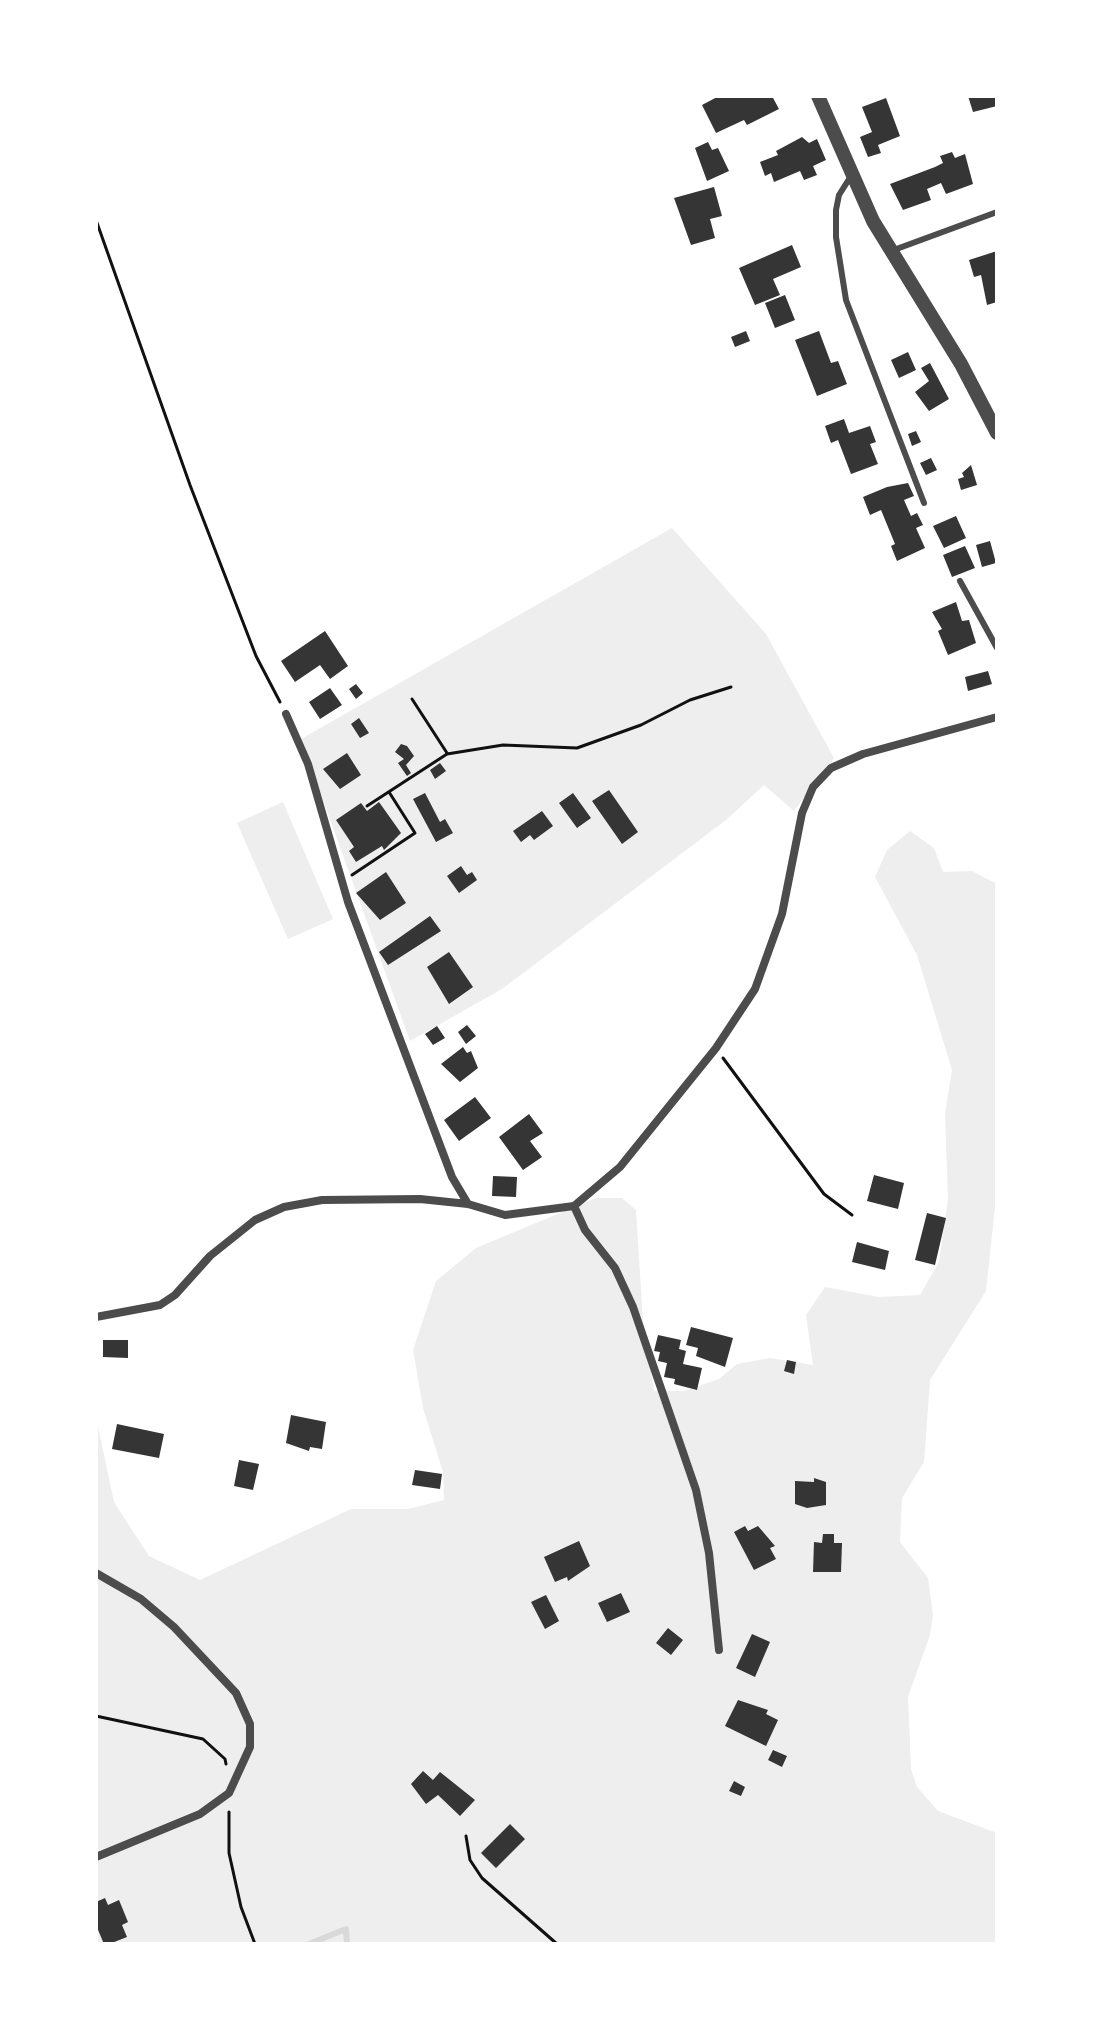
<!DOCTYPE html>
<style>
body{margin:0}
#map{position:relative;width:1093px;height:2040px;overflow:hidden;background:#fff;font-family:Manrope,sans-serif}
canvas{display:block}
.frame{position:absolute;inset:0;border:98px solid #fff;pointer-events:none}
</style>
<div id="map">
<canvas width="1093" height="2040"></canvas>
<div class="frame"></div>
</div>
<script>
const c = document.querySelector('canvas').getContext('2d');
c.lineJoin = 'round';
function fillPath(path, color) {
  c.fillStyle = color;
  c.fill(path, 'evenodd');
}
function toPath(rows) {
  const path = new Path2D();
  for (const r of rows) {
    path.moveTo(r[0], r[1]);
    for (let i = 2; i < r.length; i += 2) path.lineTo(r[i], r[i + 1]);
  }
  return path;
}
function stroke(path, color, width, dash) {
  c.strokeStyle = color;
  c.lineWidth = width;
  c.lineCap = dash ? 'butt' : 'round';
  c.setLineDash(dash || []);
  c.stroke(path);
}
const green = toPath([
 [672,528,766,634,834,758,794,811,764,785,726,820,502,989,410,1041,301,739],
 [283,802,333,919,288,939,237,823],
 [910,831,934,848,943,872,972,871,997,884,997,1189,986,1291,930,1380,924,1462,902,1498,900,1542,928,1578,933,1615,930,1635,908,1697,911,1769,917,1787,938,1811,997,1833,997,1944,96,1944,96,1417,114,1502,149,1556,200,1580,351,1509,408,1509,444,1500,443,1472,423,1408,413,1350,436,1281,476,1248,596,1198,622,1198,636,1210,643,1321,654,1391,684,1391,719,1379,737,1364,770,1358,813,1365,806,1315,825,1287,879,1297,920,1295,939,1262,948,1199,945,1114,952,1070,917,955,875,877,887,850]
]);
const stream = toPath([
 [309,1944,346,1929,347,1944]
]);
const building = toPath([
 [719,96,772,96,779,109,747,125,744,120,716,133,702,105],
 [968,96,997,96,997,106,973,112],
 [886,98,900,136,878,145,881,153,868,157,860,137,872,132,862,107],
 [802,137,809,143,817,139,826,160,813,166,817,175,804,180,800,171,774,182,771,173,765,176,760,162,778,155,776,151],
 [708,142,712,150,718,148,729,171,707,181,695,148],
 [952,152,955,158,965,154,973,184,946,194,941,183,927,189,931,200,903,210,890,184,935,167,943,163,940,156],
 [714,187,722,216,710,219,715,238,691,245,674,198],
 [792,245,801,267,773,279,780,295,755,305,739,268],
 [997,251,997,302,987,305,981,275,974,277,969,260],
 [785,295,795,320,775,328,765,303],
 [746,331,750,341,735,347,731,337],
 [819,331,831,363,838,361,847,384,817,396,795,340],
 [908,352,916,370,899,378,891,360],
 [930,363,949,399,929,411,915,392,929,381,921,368],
 [844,419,849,433,870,426,876,442,870,444,878,464,851,474,838,440,831,443,825,426],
 [916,431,921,442,912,446,908,434],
 [931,458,937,470,926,475,920,463],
 [971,465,977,485,961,490,958,479,964,477,962,473],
 [908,483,914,496,904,500,911,516,917,513,923,525,916,528,925,548,897,561,891,546,895,544,881,510,870,515,863,497,887,487],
 [956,516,966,538,944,548,933,526],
 [990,541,996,563,982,567,976,545],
 [965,546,975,568,952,577,943,555],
 [956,602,962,621,969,620,976,643,948,655,938,631,942,629,932,612],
 [325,631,348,666,330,679,320,665,295,682,281,661],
 [988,671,992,684,968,691,965,677],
 [356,684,363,693,356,699,349,689],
 [330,688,342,705,320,719,309,702],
 [359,718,369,733,360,738,351,724],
 [401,744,407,746,414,756,406,765,411,773,407,776,398,763,404,759,395,752],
 [347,753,361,775,340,789,323,769],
 [440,763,446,771,435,779,430,770],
 [609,790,638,832,622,844,592,801],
 [425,793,440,822,445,819,453,833,436,842,413,799],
 [573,793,591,818,577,828,559,803],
 [379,802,401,833,384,850,382,846,356,862,349,851,354,847,336,820,361,803,367,811],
 [542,811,553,826,534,840,530,835,521,842,513,831],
 [461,866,467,875,472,872,477,880,459,893,447,876],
 [386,872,406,903,380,920,356,893],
 [430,916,441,931,388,965,379,952],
 [449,952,473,987,449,1004,427,967],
 [467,1025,476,1036,466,1044,458,1032],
 [437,1026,445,1038,433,1045,425,1034],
 [463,1047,467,1053,471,1051,478,1068,460,1082,441,1064],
 [475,1097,491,1118,459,1141,444,1120],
 [529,1114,543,1133,530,1141,542,1157,523,1170,499,1137],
 [874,1175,904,1183,898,1209,867,1201],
 [493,1176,517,1177,516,1197,492,1196],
 [927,1213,946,1218,935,1265,915,1260],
 [857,1242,889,1251,885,1270,852,1262],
 [691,1327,733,1338,725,1367,696,1356,698,1348,686,1345],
 [658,1335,681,1340,679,1349,686,1351,683,1364,702,1368,697,1390,674,1384,675,1379,664,1377,667,1363,658,1361,660,1352,654,1351],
 [103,1340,128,1340,128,1358,103,1357],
 [787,1360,796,1362,794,1374,784,1371],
 [291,1415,326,1422,322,1449,310,1447,309,1451,286,1443],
 [117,1424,164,1434,159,1458,112,1449],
 [239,1460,259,1464,253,1490,234,1486],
 [415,1470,442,1474,440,1489,412,1485],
 [814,1478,826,1482,826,1505,807,1508,795,1504,795,1481,814,1482],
 [745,1526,748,1531,758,1526,775,1546,770,1548,776,1559,754,1570,734,1532],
 [823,1534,834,1534,834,1543,842,1543,841,1572,813,1572,814,1542,822,1543],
 [579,1541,590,1566,568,1581,567,1577,555,1582,544,1557],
 [621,1593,630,1612,607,1622,598,1603],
 [546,1595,559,1621,545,1629,531,1602],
 [668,1628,683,1640,671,1655,656,1643],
 [752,1634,770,1642,755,1677,736,1668],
 [738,1700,768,1710,766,1714,778,1720,766,1746,725,1726],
 [773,1750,787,1756,782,1767,768,1760],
 [423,1771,433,1780,440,1772,475,1800,460,1816,438,1795,426,1804,411,1784],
 [734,1781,745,1787,741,1796,729,1791],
 [510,1824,525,1839,496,1868,481,1853],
 [105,1898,108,1905,119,1900,128,1922,122,1925,127,1937,109,1944,104,1944,96,1925,96,1902]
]);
const path = toPath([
 [96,220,190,485,256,656,280,702],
 [412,699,447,753],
 [367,806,447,754,503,745,577,748,641,725,690,700,731,687],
 [352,875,415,833,389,792],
 [723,1058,824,1194,852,1215],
 [96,1716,203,1739,225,1759,226,1764],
 [229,1812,229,1853,241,1907,255,1944],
 [466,1836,470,1860,482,1878,557,1944]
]);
const service = toPath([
 [851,176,839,195,836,210,836,237,846,300,924,503],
 [891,251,997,212],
 [960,581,997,648]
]);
const minor = toPath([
 [286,714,308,764,348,902,452,1177,468,1204],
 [574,1206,585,1230,615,1268,633,1307,696,1490,709,1553,719,1650],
 [96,1317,160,1305,175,1295,210,1256,255,1220,284,1207,322,1200,420,1199,468,1204,505,1215,574,1206,620,1167,716,1048,755,989,782,914,802,813,813,787,831,768,863,754,997,717],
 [96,1573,141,1599,174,1627,236,1693,250,1724,250,1747,229,1793,200,1814,96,1857]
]);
const tertiary = toPath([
 [818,96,873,221,961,364,997,433]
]);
fillPath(green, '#eee');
stroke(stream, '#d9d9d9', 6);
fillPath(building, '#353535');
stroke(path, '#111', 3);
stroke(service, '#4c4c4c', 6);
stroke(minor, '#4c4c4c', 8);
stroke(tertiary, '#4c4c4c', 14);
</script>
